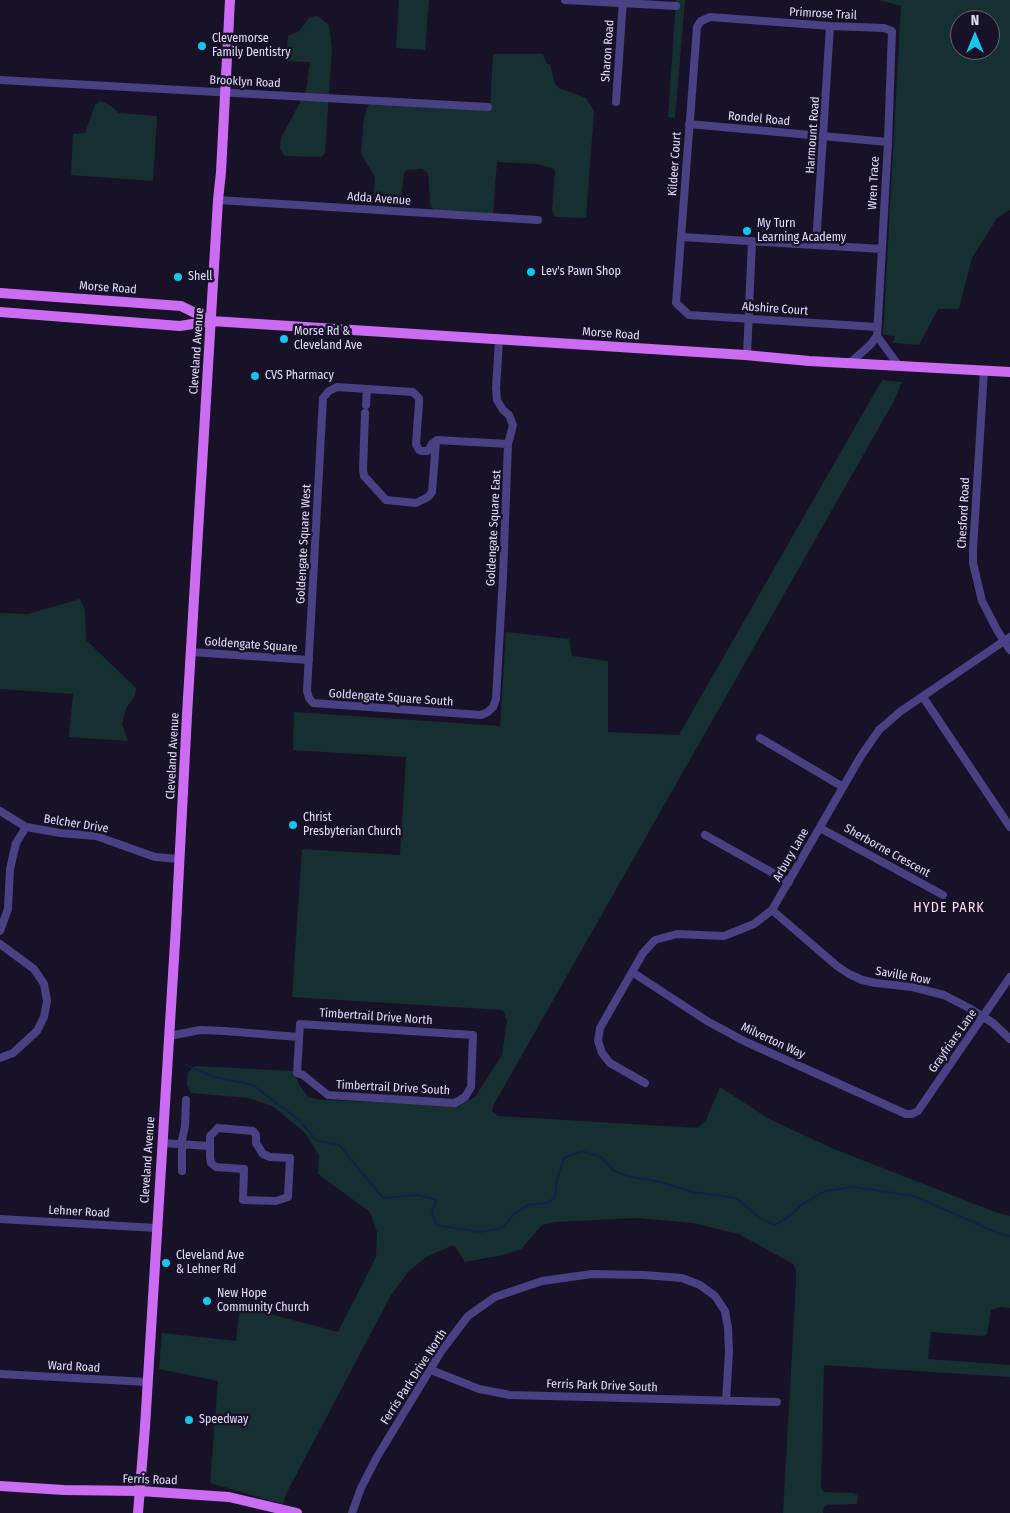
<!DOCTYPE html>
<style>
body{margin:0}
#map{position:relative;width:1010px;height:1513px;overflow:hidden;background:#181228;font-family:"Fira Sans Condensed",sans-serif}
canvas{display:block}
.north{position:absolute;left:950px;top:10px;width:50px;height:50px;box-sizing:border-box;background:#181228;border:1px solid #69637d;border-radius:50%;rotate:0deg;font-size:14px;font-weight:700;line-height:20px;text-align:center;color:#e2dcfc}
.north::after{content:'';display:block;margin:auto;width:18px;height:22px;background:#18c5ec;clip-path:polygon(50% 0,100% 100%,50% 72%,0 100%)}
</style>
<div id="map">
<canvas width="1010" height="1513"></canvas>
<div class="north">N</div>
</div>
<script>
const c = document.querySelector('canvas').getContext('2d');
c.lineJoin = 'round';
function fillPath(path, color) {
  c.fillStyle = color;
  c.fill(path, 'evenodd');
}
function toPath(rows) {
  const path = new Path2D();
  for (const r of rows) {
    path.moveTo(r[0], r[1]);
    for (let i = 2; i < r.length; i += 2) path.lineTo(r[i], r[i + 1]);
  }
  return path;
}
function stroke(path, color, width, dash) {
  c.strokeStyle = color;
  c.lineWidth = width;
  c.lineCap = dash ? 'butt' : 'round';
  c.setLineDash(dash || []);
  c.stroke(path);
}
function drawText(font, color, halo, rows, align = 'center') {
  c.font = font + ' "Fira Sans Condensed",sans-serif';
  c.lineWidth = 5;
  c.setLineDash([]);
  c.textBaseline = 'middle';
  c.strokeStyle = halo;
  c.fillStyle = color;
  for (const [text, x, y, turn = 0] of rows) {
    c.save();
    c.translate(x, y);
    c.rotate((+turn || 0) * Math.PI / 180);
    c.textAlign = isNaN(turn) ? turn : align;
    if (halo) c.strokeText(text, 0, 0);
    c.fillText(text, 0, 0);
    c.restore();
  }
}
const green = toPath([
 [399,0,429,0,425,50,396,48],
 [676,0,685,0,675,118,668,117],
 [879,0,1010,0,1010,210,997,218,972,258,959,309,938,309,919,345,893,343,895,336,883,335,901,6],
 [960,20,990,20,990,50,960,50],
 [318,16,329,25,332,48,325,153,321,157,285,156,280,149,281,138,306,91,310,62,286,61,288,36,299,31,310,17],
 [493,54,543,54,546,63,550,65,555,84,559,88,586,98,594,111,586,218,555,217,552,210,555,171,553,168,537,164,497,162,493,214,437,212,431,207,430,202,428,173,422,169,407,170,404,173,401,200,395,204,375,205,373,200,375,177,361,154,364,117,368,106,373,103,490,109],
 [101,101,111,106,119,113,157,116,153,181,71,175,73,134,85,133,95,105],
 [882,380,902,382,894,401,494,1104,492,1111,498,1116,698,1128,706,1120,720,1087,769,1119,834,1149,995,1212,1010,1216,1010,1308,1000,1307,991,1310,987,1334,983,1336,931,1332,928,1359,1010,1365,1010,1377,824,1365,821,1488,824,1492,854,1493,858,1496,857,1504,827,1505,824,1507,823,1513,783,1513,796,1283,796,1270,793,1264,739,1234,693,1223,637,1218,555,1222,542,1225,521,1249,503,1255,465,1262,455,1246,451,1246,426,1257,408,1272,391,1295,286,1494,283,1504,210,1483,218,1381,159,1369,162,1333,236,1341,240,1306,338,1332,376,1257,377,1232,370,1212,318,1174,319,1155,305,1133,274,1107,249,1098,191,1093,187,1085,188,1072,196,1066,293,1071,300,1086,308,1097,321,1100,459,1105,475,1097,502,1055,507,1021,503,1010,292,997,302,849,400,855,406,757,293,750,294,712,500,726,506,632,569,639,572,656,608,661,608,732,679,735],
 [80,599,85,610,86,640,136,688,135,696,126,708,122,724,128,741,69,737,73,694,0,689,0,613,28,614]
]);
const stream = toPath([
 [186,1065,214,1077,253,1085,298,1119,316,1140,339,1145,383,1198,418,1195,437,1200,432,1210,436,1225,480,1232,502,1228,514,1214,528,1205,547,1203,555,1197,557,1180,564,1158,581,1151,601,1157,613,1170,627,1176,660,1182,693,1192,736,1198,761,1219,775,1225,788,1217,804,1203,825,1191,854,1187,914,1196,1000,1234,1010,1236]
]);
const minor = toPath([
 [565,0,676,6],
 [0,80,488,107],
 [616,102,623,0],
 [689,124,888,142],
 [218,200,538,220],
 [681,237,882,249],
 [816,245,830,26],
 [877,327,689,315,676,303,697,27,701,21,710,17,830,26,884,28,892,31,888,142,877,336,899,366],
 [499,340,496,388,497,400,503,410,509,415,513,425,508,444,503,576,496,699,493,707,488,712,481,715,313,703,309,698,307,691,323,398,329,391,337,387,413,392,419,398,419,403,416,444,419,450,422,451,428,451,432,444,437,440,508,444],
 [747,355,752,241],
 [850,363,870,345,877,336],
 [984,370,973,550,973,563,982,601,997,630,1010,650],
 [366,405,367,389],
 [365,413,363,470,364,476,386,500,416,503,428,497,432,492,436,442],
 [191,652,309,660],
 [923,697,1010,827],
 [760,738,843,787],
 [0,811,26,827,60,833,96,836,155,857,179,859],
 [820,828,943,895],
 [705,835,789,882],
 [772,910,837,966,849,974,862,980,876,983,912,987,944,995,969,1008,993,1023,1010,1039],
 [0,931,8,909,10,869,16,843,26,827],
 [0,944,34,969,44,984,47,1001,44,1017,37,1031,13,1053,0,1058],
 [632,972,707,1021,744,1041,906,1114,912,1114,918,1111,1010,977],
 [300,1024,473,1035,471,1087,465,1097,455,1103,328,1095,303,1075,297,1073,300,1024],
 [169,1036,200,1030,225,1031,298,1037],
 [645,1083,610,1063,602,1053,598,1041,600,1028,643,953,655,940,677,934,724,936,754,924,772,910,861,756,879,730,901,711,1010,637],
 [218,1128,253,1131,256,1135,256,1143,263,1154,270,1157,290,1158,288,1197,276,1201,243,1200,244,1169,216,1167,211,1163,210,1157,210,1136,218,1128],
 [162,1143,209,1146],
 [182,1171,182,1140,185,1126,186,1100],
 [0,1219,156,1228],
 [431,1370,479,1389,510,1395,777,1402],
 [0,1374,147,1382],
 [352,1513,361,1488,377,1457,442,1350,468,1316,495,1297,542,1281,592,1274,644,1275,682,1278,700,1285,715,1296,725,1311,728,1328,729,1352,726,1401]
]);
const major = toPath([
 [0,293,181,306,211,321],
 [0,312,180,326,211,321,745,355,809,361,1010,372],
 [0,1486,64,1490,140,1491,229,1497,297,1513],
 [138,1513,145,1427,176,926,187,715,218,200,221,172,230,0]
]);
const markers = [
 [202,46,5,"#18c5ec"],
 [747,231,5,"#18c5ec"],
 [531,272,5,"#18c5ec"],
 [178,277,5,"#18c5ec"],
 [284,339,5,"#18c5ec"],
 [255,376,5,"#18c5ec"],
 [293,825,5,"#18c5ec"],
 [166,1263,5,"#18c5ec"],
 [207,1301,5,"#18c5ec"],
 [189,1420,5,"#18c5ec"]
];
const streetNames = [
 ["Primrose Trail",823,14,3],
 ["Sharon Road",608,51,-86],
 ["Brooklyn Road",245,82,3],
 ["Rondel Road",759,119,5],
 ["Harmount Road",813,135,-86],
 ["Kildeer Court",675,164,-86],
 ["Wren Trace",874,183,-87],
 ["Adda Avenue",379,199,4],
 ["Morse Road",108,288,4],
 ["Abshire Court",775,309,4],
 ["Morse Road",611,334,4],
 ["Cleveland Avenue",197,351,-86],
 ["Chesford Road",964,513,-87],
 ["Goldengate Square East",494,528,-87],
 ["Goldengate Square West",304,544,-87],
 ["Goldengate Square",251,645,4],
 ["Goldengate Square South",391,698,4],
 ["Cleveland Avenue",173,756,-87],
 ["Belcher Drive",76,824,9],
 ["Sherborne Crescent",887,851,29],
 ["Arbury Lane",791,855,-60],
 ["Saville Row",903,976,10],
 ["Timbertrail Drive North",376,1017,4],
 ["Milverton Way",773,1041,25],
 ["Grayfriars Lane",953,1041,-55],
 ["Timbertrail Drive South",393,1088,3],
 ["Cleveland Avenue",148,1160,-86],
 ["Lehner Road",79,1212,3],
 ["Ward Road",74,1367,3],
 ["Ferris Park Drive North",414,1377,-57],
 ["Ferris Park Drive South",602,1386,2],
 ["Ferris Road",150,1480,2]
];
const poiNames = [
 ["Clevemorse",212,39],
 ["Family Dentistry",212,53],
 ["My Turn",757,224],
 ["Learning Academy",757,238],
 ["Lev's Pawn Shop",541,272],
 ["Shell",188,277],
 ["Morse Rd &",294,332],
 ["Cleveland Ave",294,346],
 ["CVS Pharmacy",265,376],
 ["Christ",303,818],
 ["Presbyterian Church",303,832],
 ["Cleveland Ave",176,1256],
 ["& Lehner Rd",176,1270],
 ["New Hope",217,1294],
 ["Community Church",217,1308],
 ["Speedway",199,1420]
];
const neighbourhoodNames = [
 ["HYDE PARK",949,908]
];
fillPath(green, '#163031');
stroke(stream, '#112148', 2);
stroke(minor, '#494183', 8);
stroke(major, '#cc6cf3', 10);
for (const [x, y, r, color] of markers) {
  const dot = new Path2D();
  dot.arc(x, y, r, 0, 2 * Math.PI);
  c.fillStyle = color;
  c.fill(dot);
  stroke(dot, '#181228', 2);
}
drawText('12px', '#e2dcfc', '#181228', streetNames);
drawText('12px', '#e2dcfc', '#181228', poiNames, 'left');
c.letterSpacing = '1px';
drawText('14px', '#fcdeef', '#181228', neighbourhoodNames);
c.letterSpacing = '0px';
</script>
